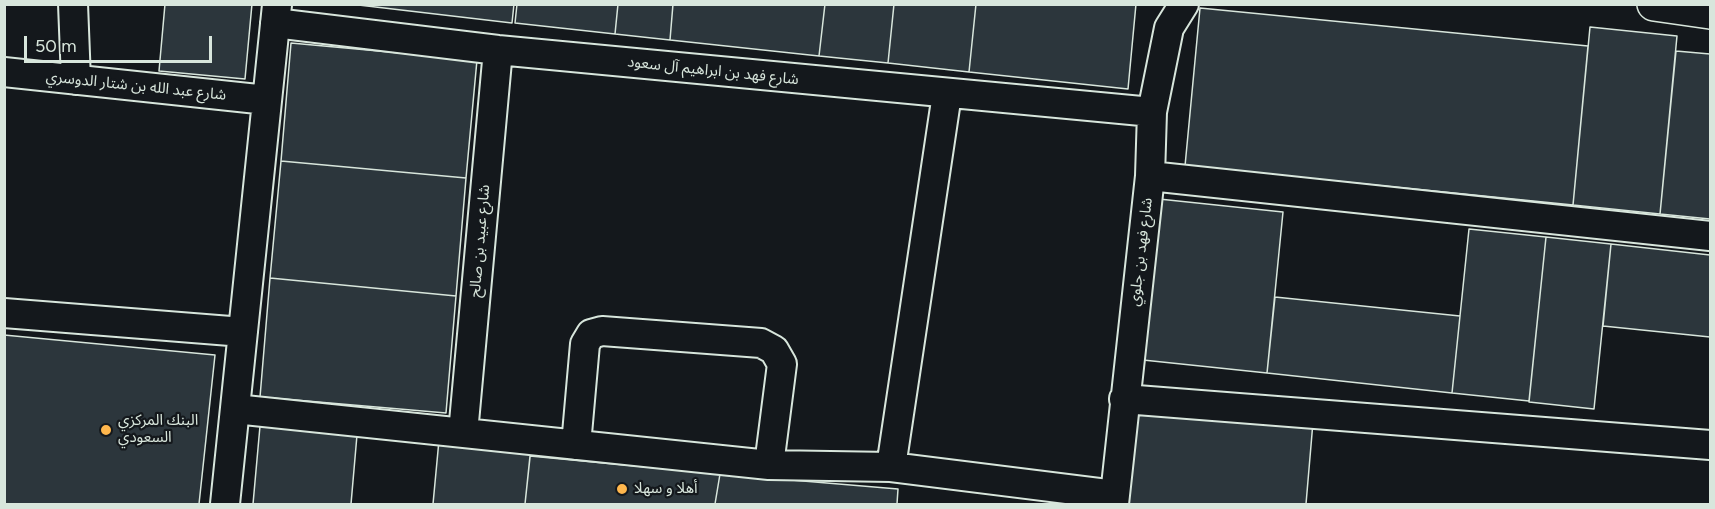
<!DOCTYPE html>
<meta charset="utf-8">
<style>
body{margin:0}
#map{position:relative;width:1715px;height:509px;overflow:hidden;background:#14181c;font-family:Figtree,sans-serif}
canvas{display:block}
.frame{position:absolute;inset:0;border:6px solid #d8e6dc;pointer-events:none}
.scale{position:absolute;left:24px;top:36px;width:188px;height:27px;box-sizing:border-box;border:3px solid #d8e6dc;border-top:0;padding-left:8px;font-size:18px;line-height:21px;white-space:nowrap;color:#d8e6dc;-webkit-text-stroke:4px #14181c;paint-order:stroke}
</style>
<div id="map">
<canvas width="1715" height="509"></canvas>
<div class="frame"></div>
<div class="scale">50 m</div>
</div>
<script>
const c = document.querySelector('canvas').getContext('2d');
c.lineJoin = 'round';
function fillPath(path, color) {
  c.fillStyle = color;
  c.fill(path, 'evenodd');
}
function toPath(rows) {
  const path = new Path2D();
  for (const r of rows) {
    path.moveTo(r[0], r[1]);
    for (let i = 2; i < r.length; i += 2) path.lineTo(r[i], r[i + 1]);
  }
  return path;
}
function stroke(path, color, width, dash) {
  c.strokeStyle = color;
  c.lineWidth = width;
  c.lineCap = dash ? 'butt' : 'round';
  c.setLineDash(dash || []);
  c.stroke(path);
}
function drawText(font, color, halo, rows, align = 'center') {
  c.font = font + ' Figtree,"Noto Sans Arabic",sans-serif';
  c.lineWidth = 4.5;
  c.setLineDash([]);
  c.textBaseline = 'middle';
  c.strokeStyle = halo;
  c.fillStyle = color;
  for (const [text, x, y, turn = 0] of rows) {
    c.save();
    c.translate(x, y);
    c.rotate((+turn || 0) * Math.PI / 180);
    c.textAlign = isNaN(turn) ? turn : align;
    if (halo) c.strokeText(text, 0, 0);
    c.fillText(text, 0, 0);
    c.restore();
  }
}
const building = toPath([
 [165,4,252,4,245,79,159,71,165,4],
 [350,4,514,4,512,23,350,4],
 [517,4,618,4,615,34,515,23,517,4],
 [618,4,673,4,670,40,615,34,618,4],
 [673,4,825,4,819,56,670,40,673,4],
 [825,4,894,4,888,63,819,56,825,4],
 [894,4,976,4,969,72,888,63,894,4],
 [976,4,1136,4,1128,89,969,72,976,4],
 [1200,8,1588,46,1573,205,1185,166,1200,8],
 [1590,27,1677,36,1660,214,1573,205,1590,27],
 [291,43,477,60,466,178,281,161,291,43],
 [1676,51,1710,54,1710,219,1660,214,1676,51],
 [281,161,466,178,456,296,270,278,281,161],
 [1159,199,1283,212,1267,373,1143,360,1159,199],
 [1469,229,1546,237,1529,401,1452,393,1469,229],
 [1546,237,1611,244,1594,409,1529,402,1546,237],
 [1611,244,1710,255,1710,337,1603,326,1611,244],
 [270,278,456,296,446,413,260,397,270,278],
 [1275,297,1460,316,1452,393,1267,373,1275,297],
 [4,335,215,355,199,504,4,504,4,335],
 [1129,407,1313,422,1306,504,1122,504,1129,407],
 [260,426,357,435,351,504,253,504,260,426],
 [439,440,531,448,525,504,433,504,439,440],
 [530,456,720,474,715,504,525,504,530,456],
 [720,474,898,489,897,504,715,504,720,474]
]);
const minor = toPath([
 [73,4,76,80],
 [275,23,498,50,1152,112],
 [4,72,267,100],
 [1150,176,1710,236],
 [4,313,243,332],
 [1124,399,1710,445],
 [235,409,769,465,891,467,1115,495],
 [463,433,498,50],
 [576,445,585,344,591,334,602,331,761,343,774,350,782,364,769,465],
 [891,467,947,94],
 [225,504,277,5],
 [1114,504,1150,176,1152,112,1169,28,1184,4]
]);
const major = toPath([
 [1654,4,1710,12]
]);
const markers = [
 [106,430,6,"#ffb74d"],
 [622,489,6,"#ffb74d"]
];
const streetNames = [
 ["شارع فهد بن ابراهيم آل سعود",713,71,6],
 ["شارع عبد الله بن شتار الدوسري",136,86,6],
 ["شارع عبيد بن صالح",480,241,-85],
 ["شارع فهد بن جلوي",1141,252,-83]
];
const poiNames = [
 ["البنك المركزي",118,421],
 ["السعودي",118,438],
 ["أهلا و سهلا",634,489]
];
fillPath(building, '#2c363c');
stroke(building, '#d8e6dc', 1.5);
stroke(minor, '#d8e6dc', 32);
stroke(major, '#d8e6dc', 36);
stroke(minor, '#14181c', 28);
stroke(major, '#14181c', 33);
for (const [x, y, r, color] of markers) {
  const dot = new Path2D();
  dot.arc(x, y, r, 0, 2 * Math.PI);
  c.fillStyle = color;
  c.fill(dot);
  stroke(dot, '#14181c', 2);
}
drawText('15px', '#d8e6dc', '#14181c', streetNames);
drawText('15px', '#d8e6dc', '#14181c', poiNames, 'left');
</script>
